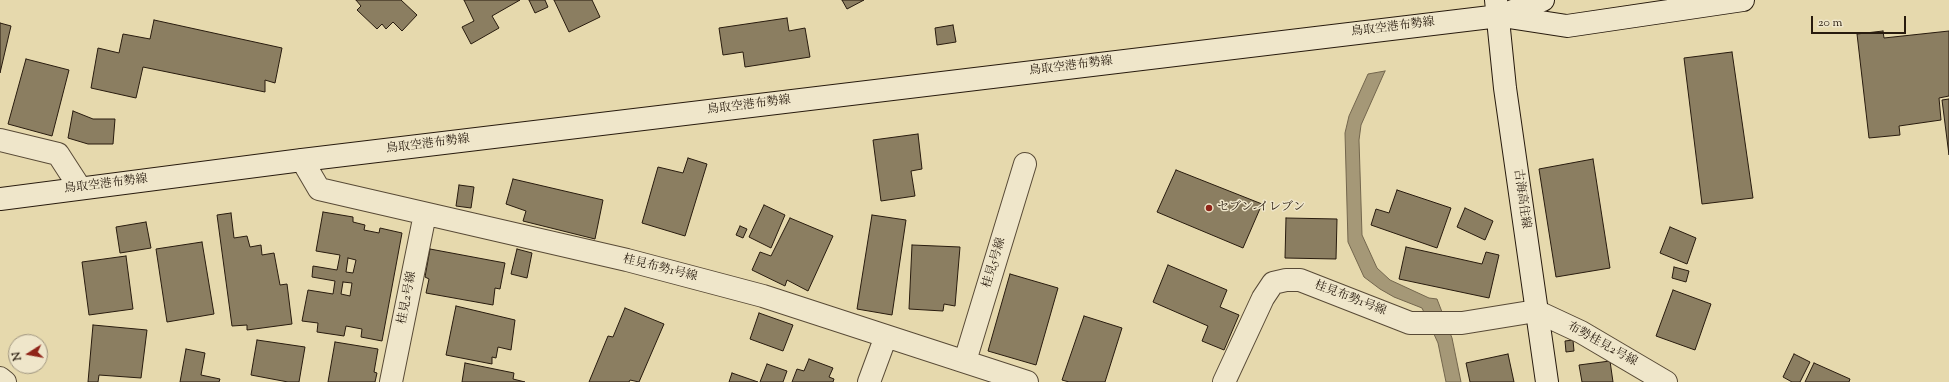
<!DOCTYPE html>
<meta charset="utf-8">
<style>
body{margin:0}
#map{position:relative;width:1949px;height:382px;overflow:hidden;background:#e6d9ad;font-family:"Sorts Mill Goudy",serif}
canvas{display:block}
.north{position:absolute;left:8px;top:334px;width:40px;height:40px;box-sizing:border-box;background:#efe6ca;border:1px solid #9f957f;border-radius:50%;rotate:259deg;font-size:11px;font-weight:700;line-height:16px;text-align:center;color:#281b0e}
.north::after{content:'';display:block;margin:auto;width:14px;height:18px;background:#8f2418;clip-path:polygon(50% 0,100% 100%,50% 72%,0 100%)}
.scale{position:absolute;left:1811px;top:16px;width:95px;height:18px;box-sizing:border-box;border:2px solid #281b0e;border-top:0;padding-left:5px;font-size:12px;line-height:14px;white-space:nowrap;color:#281b0e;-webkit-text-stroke:3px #efe6ca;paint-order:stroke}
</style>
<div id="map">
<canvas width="1949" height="382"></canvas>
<div class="north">N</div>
<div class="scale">20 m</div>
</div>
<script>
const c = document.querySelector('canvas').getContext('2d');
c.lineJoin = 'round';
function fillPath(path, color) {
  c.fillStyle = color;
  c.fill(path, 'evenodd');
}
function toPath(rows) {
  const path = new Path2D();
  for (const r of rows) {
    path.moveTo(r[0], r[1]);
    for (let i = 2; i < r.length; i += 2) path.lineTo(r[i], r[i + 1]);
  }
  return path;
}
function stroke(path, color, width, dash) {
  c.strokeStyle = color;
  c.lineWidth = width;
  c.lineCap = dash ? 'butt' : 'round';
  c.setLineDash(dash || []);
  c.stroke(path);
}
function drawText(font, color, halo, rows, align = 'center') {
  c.font = font + ' "Sorts Mill Goudy","Noto Serif JP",serif';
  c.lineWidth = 3;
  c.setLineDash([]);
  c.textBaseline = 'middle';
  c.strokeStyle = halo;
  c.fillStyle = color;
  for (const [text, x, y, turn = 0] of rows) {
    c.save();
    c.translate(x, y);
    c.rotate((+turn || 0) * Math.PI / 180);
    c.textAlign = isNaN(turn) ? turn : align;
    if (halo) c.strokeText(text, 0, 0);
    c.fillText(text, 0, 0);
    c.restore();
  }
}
const water = toPath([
 [1385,71,1361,125,1359,140,1362,235,1377,268,1390,280,1429,298,1437,299,1452,338,1461,382,1446,382,1438,343,1422,308,1394,297,1380,289,1364,277,1348,242,1345,133,1349,116,1368,74,1385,71]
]);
const building = toPath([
 [356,0,401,0,417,15,402,31,393,22,386,29,382,24,377,29,357,10,361,6,356,0],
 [464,0,520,0,492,16,499,28,471,44,462,27,474,21,464,0],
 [529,0,545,0,548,7,535,13,529,0],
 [554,0,592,0,600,17,569,32,554,0],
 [842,0,864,0,847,9,842,0],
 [787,18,789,31,805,28,810,57,745,67,743,52,723,55,719,28,787,18],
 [154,20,282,48,275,83,265,80,265,92,143,67,136,98,91,88,98,48,119,53,123,34,150,39,154,20],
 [0,23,11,26,0,73,0,23],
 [953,25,956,42,937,45,935,28,953,25],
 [1883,31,1884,38,1949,31,1949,96,1939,98,1941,120,1899,126,1900,135,1869,138,1857,34,1883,31],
 [1732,52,1753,198,1702,204,1684,58,1732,52],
 [26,59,69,70,52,136,8,124,26,59],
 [1949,99,1949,155,1942,100,1949,99],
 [73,111,93,119,115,119,113,144,88,144,68,138,73,111],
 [918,134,922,169,911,171,915,196,881,201,873,140,918,134],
 [688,158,707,164,685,236,642,223,658,167,683,173,688,158],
 [1593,159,1610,268,1556,277,1539,169,1593,159],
 [1176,170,1262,204,1243,248,1157,212,1176,170],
 [513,179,603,200,595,239,523,221,526,211,506,204,513,179],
 [459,185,474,187,471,208,456,206,459,185],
 [1397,190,1451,208,1437,248,1371,225,1376,209,1389,213,1397,190],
 [764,205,785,215,771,248,749,237,764,205],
 [1465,208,1493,221,1485,240,1457,227,1465,208],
 [323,212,353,217,353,222,365,225,364,230,379,233,380,228,402,233,382,341,361,337,362,329,346,326,344,336,317,332,318,323,302,321,308,290,333,294,335,281,312,277,313,266,337,270,340,255,316,251,323,212],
 [348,258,356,260,353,273,346,272,348,258],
 [343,282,352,283,350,296,341,294,343,282],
 [231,213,234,238,247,236,250,247,261,245,262,255,274,253,280,285,287,284,292,324,247,330,247,325,232,326,217,215,231,213],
 [872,215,906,220,892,315,857,309,872,215],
 [790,218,833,236,808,291,787,280,785,286,752,270,760,252,771,256,790,218],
 [1286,218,1337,219,1336,259,1285,258,1286,218],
 [146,222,151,248,120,253,116,227,146,222],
 [740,226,747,229,743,238,736,235,740,226],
 [1670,227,1696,238,1687,264,1660,253,1670,227],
 [202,242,214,314,167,322,156,249,202,242],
 [912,245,960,247,955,306,944,304,943,311,909,309,912,245],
 [1406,247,1482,264,1486,252,1499,255,1489,298,1399,279,1406,247],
 [430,249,505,263,500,289,495,288,493,305,426,293,429,279,425,277,430,249],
 [517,249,532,253,527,278,511,274,517,249],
 [126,256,133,309,89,315,82,262,126,256],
 [1168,265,1227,290,1220,307,1239,315,1224,350,1202,341,1208,326,1153,302,1168,265],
 [1674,267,1689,271,1686,282,1672,278,1674,267],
 [1010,274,1058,288,1036,365,988,351,1010,274],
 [1673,290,1711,304,1695,350,1656,336,1673,290],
 [456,306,515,320,511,350,498,347,496,358,492,357,492,364,446,355,456,306],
 [625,308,664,324,639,382,630,380,629,382,589,382,608,336,613,337,625,308],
 [759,313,793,325,783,351,750,339,759,313],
 [1084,316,1122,328,1105,382,1069,382,1062,380,1084,316],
 [93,325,147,330,141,378,99,375,98,382,88,382,93,325],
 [257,340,305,347,299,382,288,382,251,375,257,340],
 [1573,340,1574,351,1566,352,1565,341,1573,340],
 [335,342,378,349,374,372,377,373,375,382,328,382,335,342],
 [186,349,205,353,201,375,220,379,219,382,180,382,186,349],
 [1508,354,1514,382,1470,382,1466,363,1508,354],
 [1794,354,1810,362,1800,382,1792,382,1783,377,1794,354],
 [809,359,833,368,829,377,834,379,833,382,792,382,797,369,804,371,809,359],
 [1610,361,1613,382,1582,382,1579,365,1610,361],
 [465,363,514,373,513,379,525,382,462,382,465,363],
 [1814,363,1850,379,1849,382,1805,382,1814,363],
 [767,364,787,371,783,382,760,382,767,364],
 [732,373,758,382,729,382,732,373]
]);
const street = toPath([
 [0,140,58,154,80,188],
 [302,160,319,189,627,260,763,296,1027,382],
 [965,361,1025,164],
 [0,378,5,382],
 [391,382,425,214],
 [869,382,886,336],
 [1224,382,1263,298,1273,283,1286,280,1300,280,1410,323,1462,323,1536,311,1581,332,1666,382]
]);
const secondary = toPath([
 [1496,0,1505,88,1547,382],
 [1502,16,1567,26,1743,0],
 [0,199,302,160,1499,16,1543,0]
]);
const markers = [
 [1209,208,4,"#8f2418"]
];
const streetNames = [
 ["鳥取空港布勢線",1393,28,-7],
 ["鳥取空港布勢線",1071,67,-7],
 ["鳥取空港布勢線",749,106,-7],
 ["鳥取空港布勢線",428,145,-7],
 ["鳥取空港布勢線",106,185,-7],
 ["古海高住線",1521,199,82],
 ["桂見5号線",995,263,-73],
 ["桂見布勢1号線",660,269,14],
 ["桂見2号線",408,298,-79],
 ["桂見布勢1号線",1350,299,21],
 ["布勢桂見2号線",1602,345,29]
];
const poiNames = [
 ["セブン-イレブン",1217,208]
];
fillPath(water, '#a59877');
stroke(water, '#73664d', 1);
fillPath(building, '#8b7e61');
stroke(building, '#281b0e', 1);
stroke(street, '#584a36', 24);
stroke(secondary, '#281b0e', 24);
stroke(street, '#efe6ca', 22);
stroke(secondary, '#efe6ca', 22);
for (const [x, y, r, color] of markers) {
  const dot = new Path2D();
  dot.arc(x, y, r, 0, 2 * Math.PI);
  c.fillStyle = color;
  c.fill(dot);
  stroke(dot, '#efe6ca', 1.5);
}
drawText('12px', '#281b0e', '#efe6ca', streetNames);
drawText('12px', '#281b0e', '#efe6ca', poiNames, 'left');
</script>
